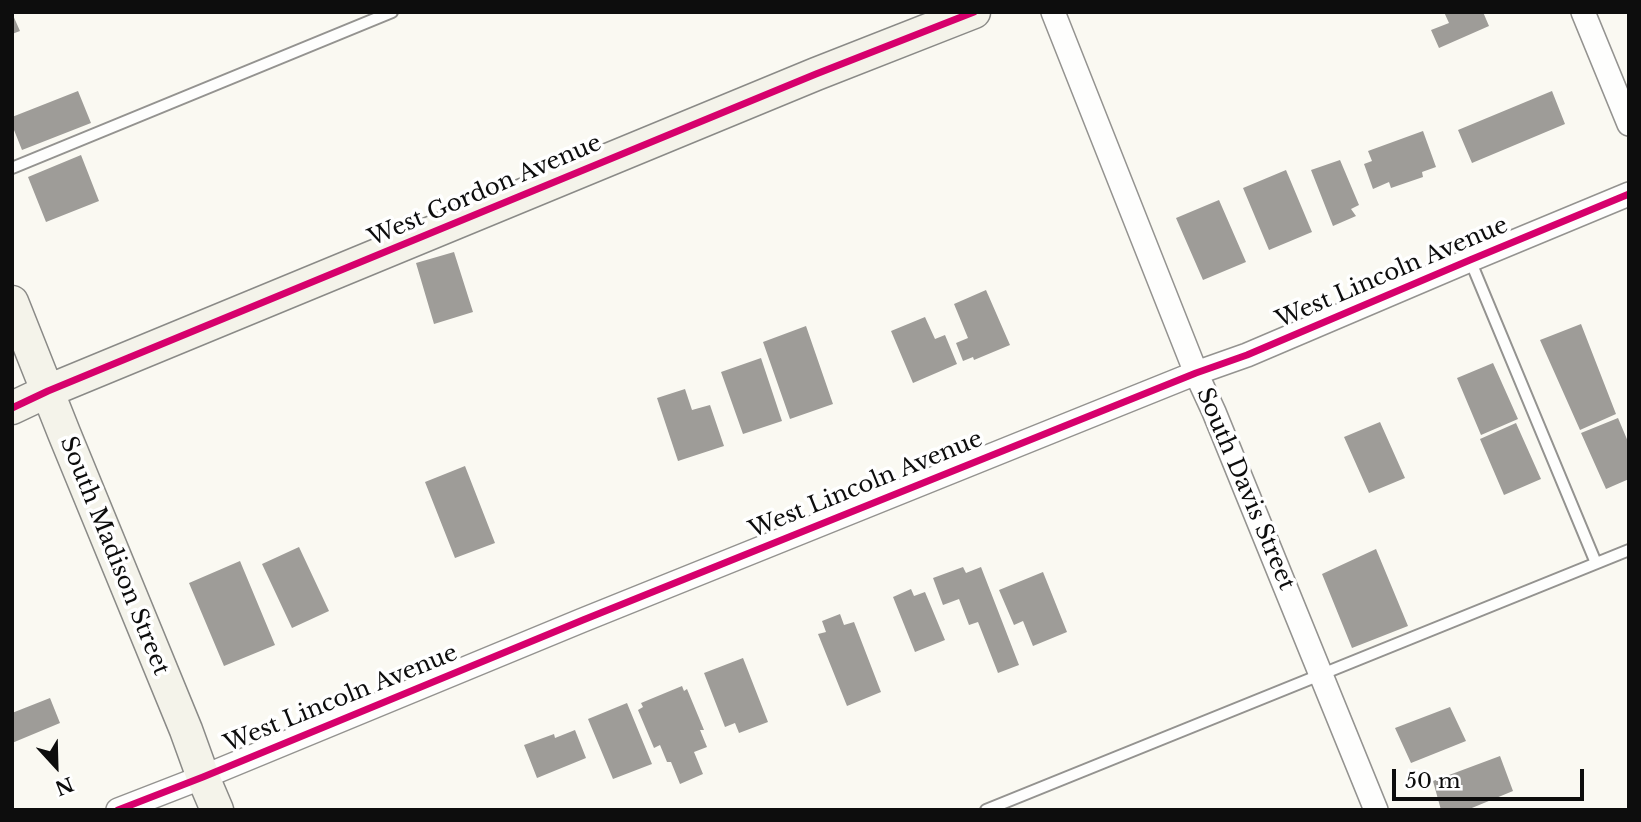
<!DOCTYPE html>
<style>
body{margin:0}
#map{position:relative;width:1641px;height:822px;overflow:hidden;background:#faf9f2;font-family:"Libre Baskerville",serif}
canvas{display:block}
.frame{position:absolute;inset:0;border:14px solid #0d0d0d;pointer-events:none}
.north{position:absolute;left:21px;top:731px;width:70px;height:70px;-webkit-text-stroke:5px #fff;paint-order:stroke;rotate:158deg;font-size:19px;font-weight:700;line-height:28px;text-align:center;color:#0d0d0d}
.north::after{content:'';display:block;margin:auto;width:24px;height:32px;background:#0d0d0d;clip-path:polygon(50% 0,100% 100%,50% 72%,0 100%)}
.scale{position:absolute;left:1392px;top:769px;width:192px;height:32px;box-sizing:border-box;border:4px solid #0d0d0d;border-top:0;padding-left:9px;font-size:21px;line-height:24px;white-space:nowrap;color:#0d0d0d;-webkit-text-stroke:5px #fff;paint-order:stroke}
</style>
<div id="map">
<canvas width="1641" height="822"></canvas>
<div class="frame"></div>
<div class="north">N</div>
<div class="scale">50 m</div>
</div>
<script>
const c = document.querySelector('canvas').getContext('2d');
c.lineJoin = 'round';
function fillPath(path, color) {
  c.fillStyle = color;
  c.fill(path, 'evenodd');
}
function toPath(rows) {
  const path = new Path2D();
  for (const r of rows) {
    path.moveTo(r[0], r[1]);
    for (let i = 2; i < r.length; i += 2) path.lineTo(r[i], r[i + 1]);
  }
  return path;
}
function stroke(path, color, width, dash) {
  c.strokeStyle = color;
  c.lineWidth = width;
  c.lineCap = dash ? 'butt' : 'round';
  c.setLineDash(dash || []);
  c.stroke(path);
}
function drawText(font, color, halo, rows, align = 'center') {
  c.font = font + ' "Libre Baskerville",serif';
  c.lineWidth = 7;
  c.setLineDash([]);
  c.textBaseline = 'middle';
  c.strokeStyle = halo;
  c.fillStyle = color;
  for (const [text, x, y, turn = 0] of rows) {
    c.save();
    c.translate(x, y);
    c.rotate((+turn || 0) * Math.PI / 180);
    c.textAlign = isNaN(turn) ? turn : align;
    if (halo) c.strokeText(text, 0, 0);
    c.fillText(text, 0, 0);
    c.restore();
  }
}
const building = toPath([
 [1444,12,1483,12,1489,26,1439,48,1431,30,1449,23],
 [12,13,20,31,12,34],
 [78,91,91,123,22,150,12,125,12,117],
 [1552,91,1565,124,1472,163,1458,130],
 [1423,131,1436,167,1422,172,1423,177,1391,188,1389,182,1373,189,1364,164,1372,161,1368,151],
 [81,155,99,201,46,222,28,177],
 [1340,160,1359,205,1351,209,1356,216,1333,226,1311,170],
 [1286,170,1312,232,1269,250,1243,188],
 [1219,200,1246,262,1203,280,1176,218],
 [454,252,473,312,434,324,416,263],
 [986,290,1010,345,974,360,973,357,963,361,956,343,968,338,954,304],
 [925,317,935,339,945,335,957,364,913,383,891,331],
 [1581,324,1616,414,1580,430,1540,340],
 [806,326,833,404,790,419,763,342],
 [761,358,782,421,743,434,721,372],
 [1493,363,1518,419,1481,435,1457,378],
 [685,389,692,410,710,405,724,446,678,461,657,398],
 [1618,418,1629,444,1629,479,1606,489,1581,433],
 [1380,422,1405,478,1369,493,1344,437],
 [1516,423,1541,479,1504,495,1480,439],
 [465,466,495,543,455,558,425,482],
 [299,547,329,611,292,628,262,564],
 [1376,549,1408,626,1352,648,1322,574],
 [240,561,275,645,224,666,189,583],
 [963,567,966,573,981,567,1019,665,998,673,978,622,969,625,959,599,943,605,933,578],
 [1043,572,1067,632,1033,646,1023,621,1014,625,999,590],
 [911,589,914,596,925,592,945,640,915,652,893,597],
 [840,614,844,625,854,622,881,692,847,706,818,634,826,632,822,621],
 [743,658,768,722,739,733,735,723,725,727,704,673],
 [682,686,684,691,687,689,704,730,700,730,707,747,694,752,703,774,680,784,671,762,667,762,660,745,654,748,638,710,643,707,641,703],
 [50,698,60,723,12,743,12,713],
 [627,703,652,764,613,779,588,719],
 [1450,707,1466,741,1411,763,1395,728],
 [575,730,586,758,537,778,524,745,554,734,555,738],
 [1500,756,1513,791,1467,810,1441,810,1433,781]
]);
const lane = toPath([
 [12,168,392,12],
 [1470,260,1596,563],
 [986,810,1629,550]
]);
const street = toPath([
 [1053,12,1196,373,1214,412,1376,810],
 [1583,12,1629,124],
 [118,810,203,777,583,620,1196,373,1247,355,1470,260,1629,194]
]);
const secondary = toPath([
 [12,302,64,433,186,730,203,777,217,810],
 [12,408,48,391,816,74,974,12]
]);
const cycleway = toPath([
 [12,408,48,391,816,74,974,12],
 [118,810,203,777,583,620,1196,373,1247,355,1470,260,1629,194]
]);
const streetNames = [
 ["West Gordon Avenue",485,191,-23],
 ["West Lincoln Avenue",1392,273,-23],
 ["West Lincoln Avenue",866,485,-22],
 ["South Davis Street",1245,489,67],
 ["South Madison Street",114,556,68],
 ["West Lincoln Avenue",341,699,-22]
];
fillPath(building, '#9e9c98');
stroke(lane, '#949390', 14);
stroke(street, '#949390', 26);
stroke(secondary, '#8a8a87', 35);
stroke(lane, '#fefefd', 10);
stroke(street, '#fefefd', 23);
stroke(secondary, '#f4f3ea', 32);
stroke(cycleway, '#d6006c', 7);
drawText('23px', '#0d0d0d', '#fff', streetNames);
</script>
